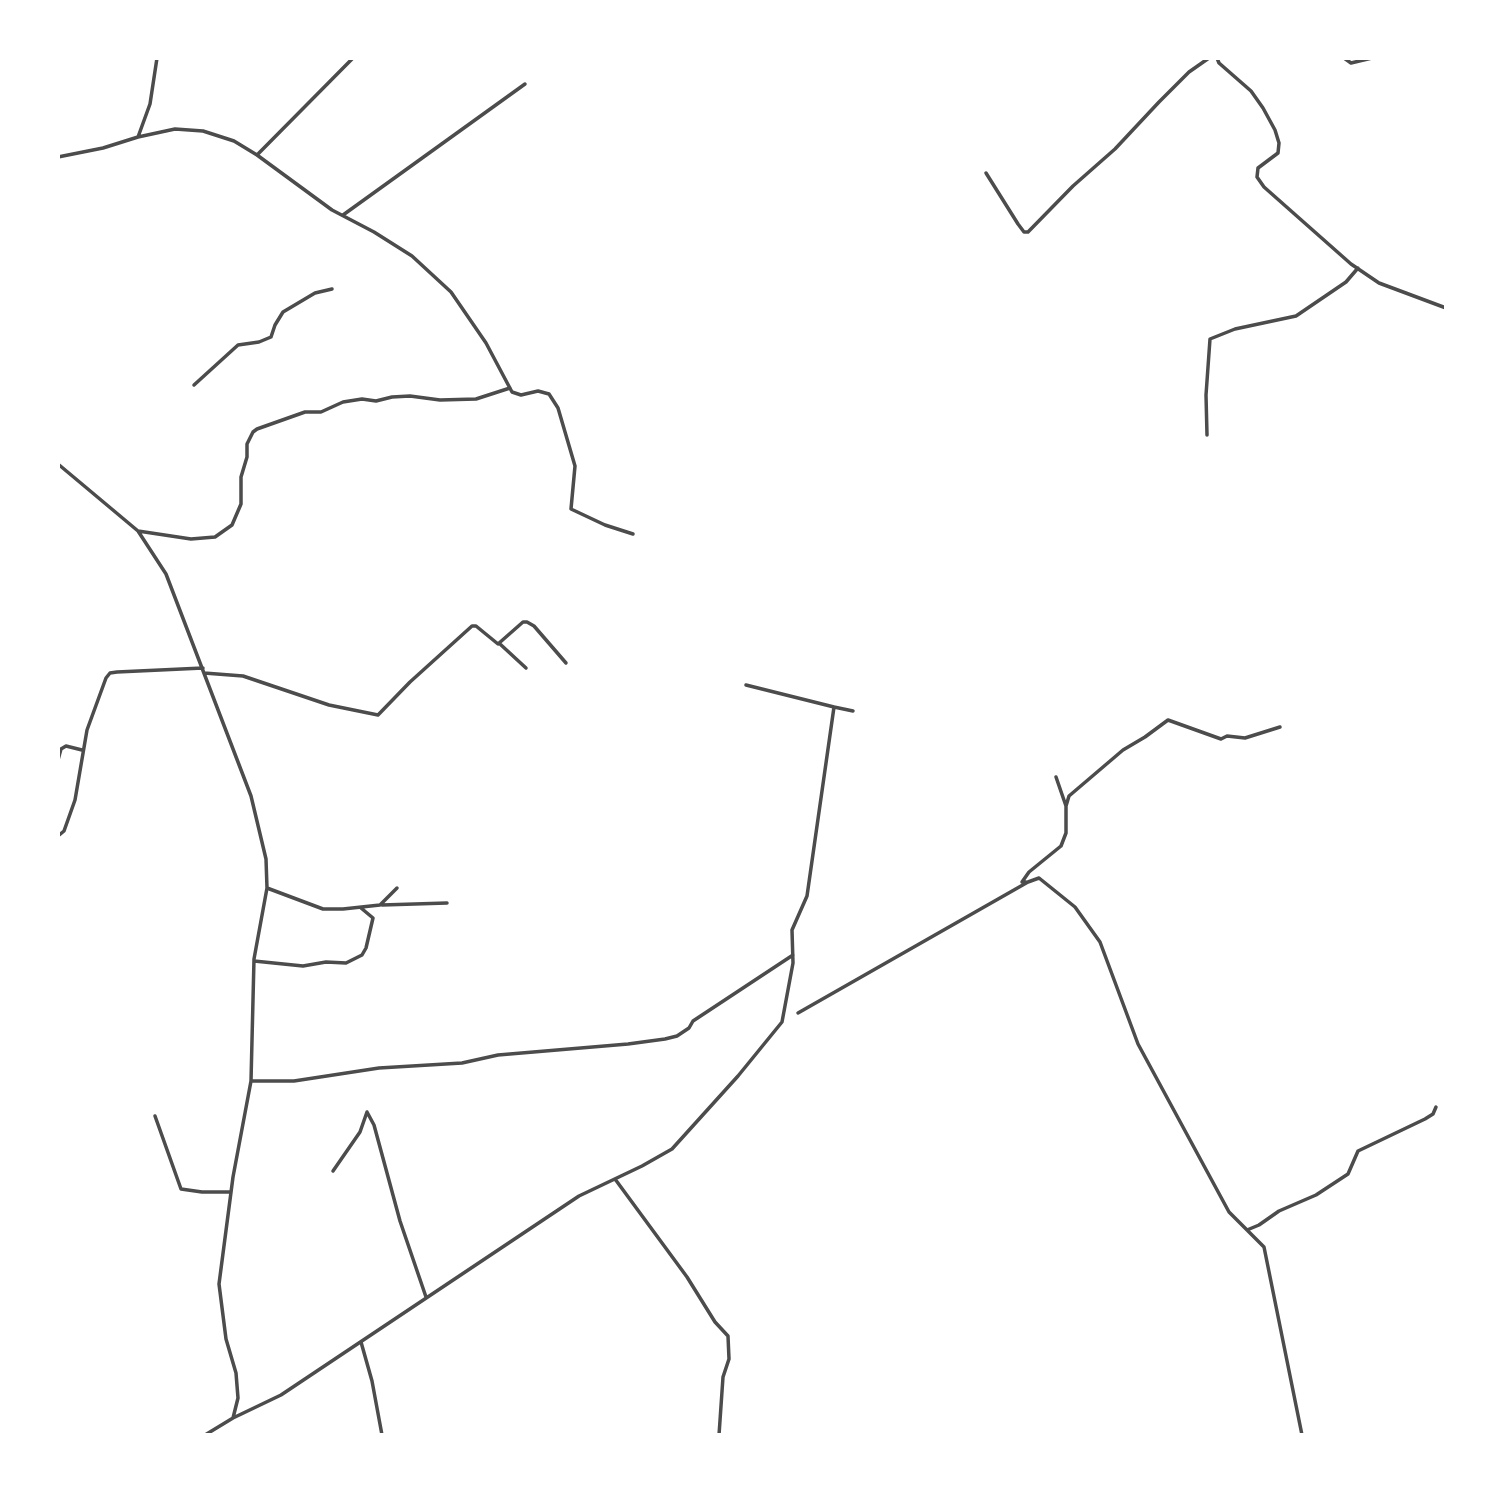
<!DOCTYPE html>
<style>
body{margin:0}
#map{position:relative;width:1504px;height:1493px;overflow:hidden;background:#fff;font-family:"Source Sans 3",sans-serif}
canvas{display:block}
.frame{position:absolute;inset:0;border:60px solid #fff;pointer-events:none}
</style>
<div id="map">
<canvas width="1504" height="1493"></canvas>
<div class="frame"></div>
</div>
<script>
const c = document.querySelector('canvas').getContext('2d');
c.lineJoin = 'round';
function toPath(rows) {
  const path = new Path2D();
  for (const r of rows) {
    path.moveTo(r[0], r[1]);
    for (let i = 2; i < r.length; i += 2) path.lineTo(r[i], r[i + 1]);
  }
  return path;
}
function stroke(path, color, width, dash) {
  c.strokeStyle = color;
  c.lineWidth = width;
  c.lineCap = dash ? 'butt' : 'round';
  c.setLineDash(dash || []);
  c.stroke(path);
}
const minor = toPath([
 [1217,58,1219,63,1251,91,1263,108,1275,130,1279,143,1278,153,1258,168,1257,177,1264,187,1351,264,1379,283,1446,308],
 [1344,58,1351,63,1372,58],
 [58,68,58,74],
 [138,137,150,104,157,58],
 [257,155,353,58],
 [58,157,103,148,138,137,175,129,203,131,234,141,257,155,332,210,374,232,412,256,451,292,486,343,512,392,521,395,538,391,549,394,558,408,575,466,571,509,605,525,633,534],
 [986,173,1018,224,1024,232,1028,232,1073,186,1115,149,1159,102,1189,72,1209,58],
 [343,215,525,84],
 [194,385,238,345,259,342,271,337,275,325,283,312,315,293,332,289],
 [1207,435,1206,395,1210,339,1235,329,1296,316,1346,282,1358,268],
 [58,464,138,531,166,574,251,796,266,859,267,888,254,959,251,1081,233,1177,219,1284,226,1339,236,1373,238,1398,233,1418,205,1435],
 [138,531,191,539,215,537,232,525,241,504,241,477,247,457,247,444,253,432,257,429,305,412,321,412,343,402,362,399,376,401,392,397,410,396,440,400,476,399,510,388],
 [500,644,526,668],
 [204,673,243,676,329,705,378,715,410,682,472,626,476,626,498,644,523,622,527,622,534,626,566,663],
 [746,685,834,707],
 [58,760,61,749,66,746,82,750],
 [1066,806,1069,796,1123,750,1145,737,1168,720,1221,739,1227,736,1245,738,1280,727],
 [58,836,64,831,75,800,87,730,106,678,110,673,117,672,203,668],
 [1026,882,1022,882,1029,872,1061,846,1066,833,1066,806,1056,777],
 [267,888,323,909,343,909,380,905,397,888],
 [382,905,447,903],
 [254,961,303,966,326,962,346,963,362,955,366,948,373,918,361,908],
 [798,1013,1028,882,1039,878,1075,907,1100,942,1138,1044,1229,1212,1264,1247,1302,1435],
 [251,1081,294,1081,379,1068,462,1063,498,1055,628,1044,665,1039,677,1036,689,1028,693,1021,793,955],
 [155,1116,181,1189,202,1192,230,1192],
 [333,1171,360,1132,367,1112,374,1125,400,1221,426,1297],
 [615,1179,687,1277,715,1322,728,1336,729,1359,723,1377,719,1435],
 [1247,1230,1259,1225,1279,1211,1316,1195,1348,1174,1358,1151,1425,1119,1433,1114,1436,1107],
 [361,1342,372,1381,382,1435],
 [233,1418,281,1395,579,1196,642,1166,672,1149,738,1076,782,1022,793,963,792,930,807,896,834,707,853,711]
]);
stroke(minor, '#4c4c4c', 3.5);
</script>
